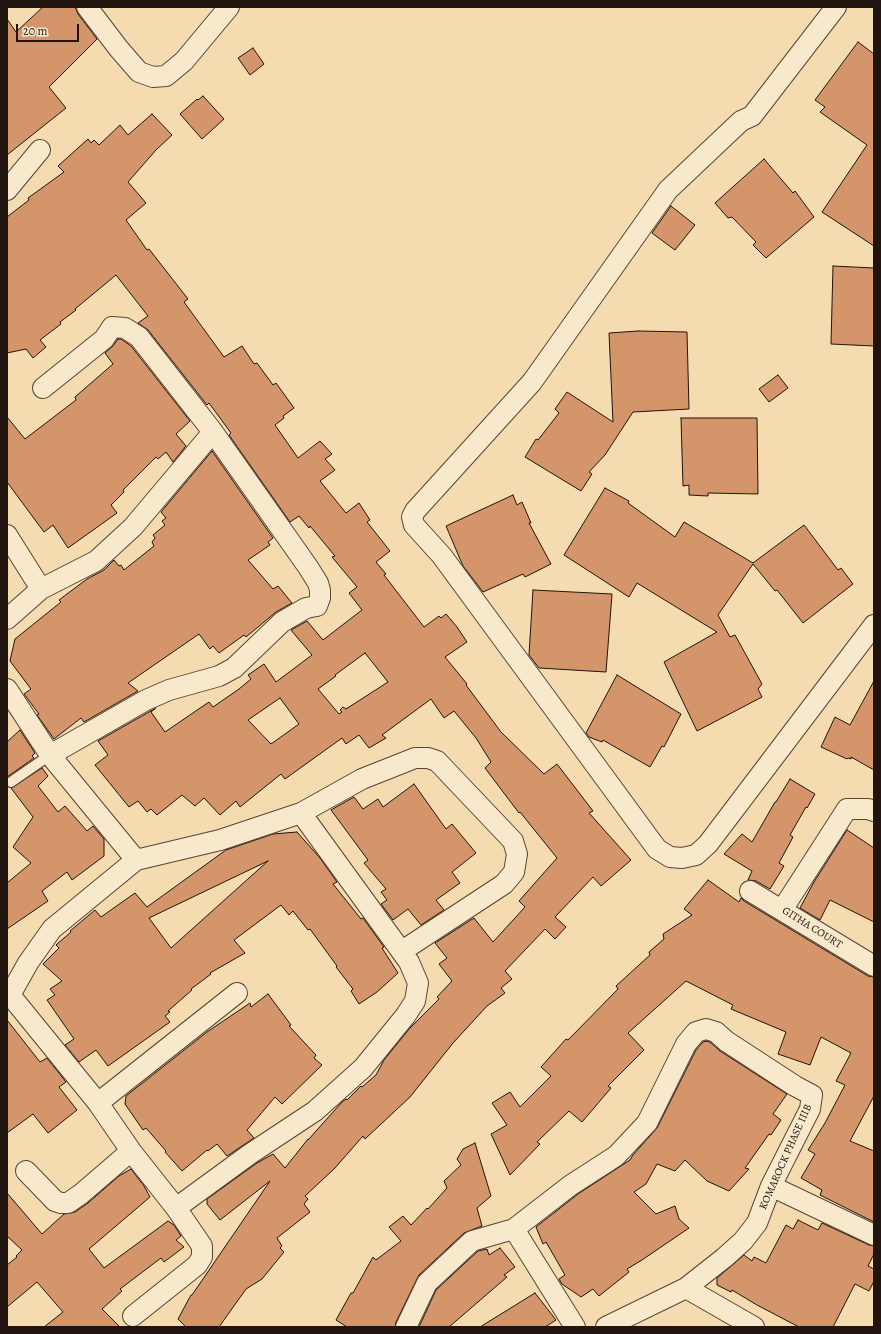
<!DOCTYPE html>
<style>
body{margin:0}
#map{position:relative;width:881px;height:1334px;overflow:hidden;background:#f4dcb0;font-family:Alegreya,serif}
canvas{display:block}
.frame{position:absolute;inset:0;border:8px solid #21130d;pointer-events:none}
.scale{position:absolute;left:16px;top:24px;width:63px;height:18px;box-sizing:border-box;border:2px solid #21130d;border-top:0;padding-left:5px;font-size:12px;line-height:14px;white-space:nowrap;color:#21130d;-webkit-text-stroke:3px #f8e8cc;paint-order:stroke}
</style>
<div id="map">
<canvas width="881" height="1334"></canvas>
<div class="frame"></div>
<div class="scale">20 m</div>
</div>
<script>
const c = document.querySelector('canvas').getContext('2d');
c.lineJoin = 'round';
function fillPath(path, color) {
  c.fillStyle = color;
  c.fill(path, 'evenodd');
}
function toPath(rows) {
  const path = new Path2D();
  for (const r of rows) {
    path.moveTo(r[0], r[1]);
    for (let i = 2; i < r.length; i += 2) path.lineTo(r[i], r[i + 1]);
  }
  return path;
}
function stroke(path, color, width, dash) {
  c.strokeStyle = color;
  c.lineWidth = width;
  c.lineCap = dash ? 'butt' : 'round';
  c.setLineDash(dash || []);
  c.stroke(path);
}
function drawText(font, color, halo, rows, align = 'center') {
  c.font = font + ' Alegreya,serif';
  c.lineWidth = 4;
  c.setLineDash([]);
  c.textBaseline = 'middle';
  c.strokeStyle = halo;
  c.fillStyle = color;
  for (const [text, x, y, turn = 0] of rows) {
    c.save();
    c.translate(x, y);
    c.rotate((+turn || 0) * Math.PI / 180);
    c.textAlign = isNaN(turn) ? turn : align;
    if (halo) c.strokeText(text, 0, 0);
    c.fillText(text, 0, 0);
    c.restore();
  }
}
const building = toPath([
 [43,7,75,7,78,14,97,39,49,87,66,108,7,155,7,19,16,32,43,7],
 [858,42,874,54,874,246,822,212,867,145,820,112,825,107,815,100,858,42],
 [253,48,264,64,250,75,238,58,253,48],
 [203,96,224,119,202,139,180,114,197,99,198,100,203,96],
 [152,114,172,135,156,150,128,182,146,203,126,220,147,250,149,249,188,299,184,302,224,357,242,346,254,364,257,363,273,385,276,383,294,408,283,416,284,418,275,425,298,458,320,441,332,454,325,459,335,470,320,481,346,513,359,503,370,520,367,522,390,551,376,562,386,574,384,575,424,627,439,616,441,618,446,614,457,627,467,642,445,657,467,684,466,685,501,732,544,774,557,764,593,811,589,813,631,860,601,886,593,877,555,917,566,927,555,939,545,929,505,971,512,979,501,988,505,993,487,1006,453,1043,410,1097,365,1139,363,1136,335,1168,305,1196,308,1199,304,1204,310,1212,277,1238,282,1246,280,1248,284,1252,262,1279,246,1289,219,1327,186,1327,178,1319,191,1295,192,1295,270,1181,220,1220,207,1204,207,1199,257,1163,273,1154,285,1168,308,1139,308,1140,342,1102,346,1099,347,1100,361,1086,362,1087,376,1075,384,1060,410,1028,439,999,437,997,452,981,439,964,447,958,435,943,474,918,493,942,525,907,519,901,557,858,520,812,519,813,485,768,491,762,476,738,454,711,444,718,431,699,382,735,386,738,369,748,359,735,346,744,342,738,285,779,281,774,240,807,236,801,220,815,204,798,195,806,182,795,157,815,151,809,147,812,138,801,129,807,95,765,108,755,98,741,156,708,151,712,165,732,209,702,213,707,239,689,251,679,248,675,264,664,276,682,312,655,291,630,307,621,323,640,362,610,349,593,357,587,332,557,335,556,310,526,309,528,299,516,290,522,229,435,231,433,209,403,207,405,148,330,138,323,148,316,116,275,75,309,76,310,60,322,61,324,40,340,46,347,33,358,26,349,7,353,7,217,29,200,28,198,64,172,58,166,88,139,91,143,94,140,99,145,120,125,128,135,152,114],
 [365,653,388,682,346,709,343,707,340,710,342,712,339,714,318,689,336,676,335,675,365,653],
 [280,698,299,724,271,744,248,720,280,698],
 [764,159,793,193,795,191,814,217,766,258,753,245,756,242,732,217,728,218,715,203,764,159],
 [671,206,695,225,675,250,652,233,671,206],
 [833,266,874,268,874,346,831,344,833,266],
 [638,331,687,332,689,409,633,412,605,455,589,472,592,474,581,491,525,457,536,439,538,440,559,413,555,409,567,392,613,422,609,333,638,331],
 [118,339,121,339,131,346,190,421,176,434,186,446,173,462,166,452,158,459,156,457,123,490,124,492,111,505,117,513,68,548,53,525,44,532,7,482,7,417,25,439,76,400,75,397,113,364,105,353,113,346,118,339],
 [778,375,788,388,769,402,759,389,778,375],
 [681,418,757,418,758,494,708,493,708,496,689,495,689,485,683,486,681,418],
 [212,451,273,538,268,542,270,545,248,560,273,589,278,586,292,603,276,612,246,637,244,635,219,653,213,646,210,649,199,634,128,683,138,691,84,722,81,718,54,739,37,715,39,714,24,694,31,689,10,661,15,639,61,602,59,600,87,579,104,570,114,560,119,566,121,565,124,570,154,546,152,542,155,538,153,535,165,525,162,521,166,518,161,512,212,451],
 [605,488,629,501,628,503,675,537,684,522,753,563,804,525,838,570,841,568,853,584,803,623,777,590,775,591,753,564,718,615,730,637,735,635,762,684,758,689,762,697,697,731,664,662,717,632,637,583,629,597,564,555,605,488],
 [513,495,517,505,522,502,531,523,529,523,551,564,525,577,523,574,483,592,463,566,446,526,513,495],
 [533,590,612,594,606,672,539,668,529,655,533,590],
 [617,675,681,714,664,747,662,746,650,767,603,740,602,742,589,737,586,733,617,675],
 [874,681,874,770,851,757,851,759,848,758,847,759,821,747,835,717,850,725,874,681],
 [20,730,35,753,32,756,34,758,7,777,7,742,20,730],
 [42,768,48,776,38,786,58,812,65,806,87,831,93,826,104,839,104,856,72,880,67,872,42,891,48,901,7,929,7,883,31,863,13,847,33,817,11,788,42,768],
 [790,779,815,794,807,808,806,807,790,835,793,837,779,863,784,866,770,889,756,881,748,880,752,871,724,854,742,834,752,842,775,802,776,802,790,779],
 [414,784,446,829,452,824,476,853,452,872,460,883,436,900,444,910,421,925,408,909,393,920,381,904,387,900,381,892,386,889,364,863,368,860,331,810,354,797,363,809,378,799,383,807,414,784],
 [847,830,874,848,874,922,830,900,820,920,800,908,814,882,847,830],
 [297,832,320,858,337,882,333,884,361,919,363,918,384,947,382,948,398,973,377,992,359,1004,351,991,353,989,336,967,337,966,310,929,308,930,293,911,289,915,281,905,234,940,245,953,210,973,211,974,191,989,192,990,168,1011,170,1012,165,1016,170,1022,108,1066,96,1050,79,1062,65,1045,74,1039,47,1000,55,995,50,989,62,981,43,964,59,948,56,945,71,932,70,931,95,910,101,917,135,893,147,907,226,850,273,834,297,832],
 [268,861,171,948,149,918,268,861],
 [708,880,739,902,741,898,744,901,868,976,874,977,874,1096,850,1141,874,1151,874,1222,820,1195,822,1190,801,1178,815,1154,808,1150,825,1123,845,1085,836,1081,851,1053,821,1037,810,1065,778,1054,786,1032,731,1009,733,1005,686,981,628,1033,644,1050,608,1086,611,1088,582,1122,569,1111,537,1142,540,1144,510,1175,491,1134,507,1125,492,1103,510,1092,520,1107,551,1076,541,1067,566,1039,568,1040,618,989,616,986,650,955,649,952,664,939,663,934,692,915,684,909,708,880],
 [268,994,291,1025,289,1026,316,1055,314,1058,322,1065,282,1104,275,1097,247,1130,254,1138,227,1156,217,1144,208,1151,207,1150,182,1171,165,1152,166,1151,146,1128,143,1130,125,1104,126,1096,207,1032,250,1003,251,1007,268,994],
 [7,1020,40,1062,47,1058,66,1082,59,1087,77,1110,48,1133,33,1114,7,1133,7,1020],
 [706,1041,710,1042,720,1051,787,1094,773,1114,781,1120,771,1135,769,1134,745,1168,749,1169,729,1191,707,1181,685,1160,675,1171,657,1164,646,1184,634,1192,656,1214,675,1206,679,1219,689,1228,642,1260,627,1269,629,1272,599,1296,593,1289,581,1297,562,1284,559,1279,565,1275,546,1242,543,1244,536,1227,578,1194,630,1160,633,1155,657,1128,696,1050,703,1042,706,1041],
 [475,1143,491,1196,477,1208,482,1226,464,1233,419,1275,396,1322,395,1327,347,1327,336,1320,351,1293,353,1293,373,1257,376,1260,401,1241,389,1227,403,1216,411,1225,427,1208,428,1209,447,1188,444,1181,461,1165,457,1159,463,1149,475,1143],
 [131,1169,144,1186,150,1197,89,1249,104,1268,168,1221,174,1225,181,1236,176,1240,184,1247,164,1262,161,1258,120,1289,122,1291,102,1309,120,1327,44,1327,63,1312,37,1282,7,1307,7,1265,17,1257,16,1256,22,1250,7,1236,7,1193,42,1234,64,1214,75,1212,88,1203,119,1176,131,1169],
 [798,1220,818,1230,822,1223,869,1245,874,1246,874,1254,868,1266,874,1269,874,1281,869,1291,855,1284,833,1327,799,1327,757,1305,732,1290,731,1292,717,1285,717,1278,744,1255,752,1261,754,1257,766,1263,786,1225,793,1229,798,1220],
 [500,1248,515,1267,504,1275,507,1277,449,1327,419,1327,436,1290,478,1251,487,1249,489,1255,500,1248],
 [535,1293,556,1320,545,1327,480,1327,535,1293]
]);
const service = toPath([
 [11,782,50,755]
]);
const minor = toPath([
 [87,7,119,49,139,72,153,77,166,76,184,61,229,7],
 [836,7,752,116,741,121,668,190,532,382,415,511,412,517,414,525,442,556,657,849,670,857,682,858,696,855,708,844,874,625],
 [7,190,40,150],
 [43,388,104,339,112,327,125,328,139,337,213,432,308,567,318,583,320,590,320,598,317,606,306,608,282,622,234,668,219,676,169,690,146,700,50,755],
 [7,535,41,589],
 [7,619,41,589,96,561,133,527,213,432],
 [7,689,50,755,136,860],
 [750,891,874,966],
 [782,910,847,809,868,809,874,811],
 [10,995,98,1103,131,1151,176,1208,202,1246,202,1257,197,1265,133,1316],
 [7,997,10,995,28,963,52,929,136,860,220,840,301,813,362,779,415,758,428,758,437,761,513,841,517,854,514,872,504,884,402,951],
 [98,1103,237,993],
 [26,1171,55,1201,61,1203,68,1203,81,1194,131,1151],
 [771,1186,874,1235],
 [176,1208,250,1154,315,1111,363,1068,406,1015,415,1001,418,983,409,962,301,813],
 [514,1229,575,1327],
 [686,1288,754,1327],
 [406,1327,427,1283,472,1241,514,1229,571,1185,616,1156,647,1123,686,1044,696,1032,706,1029,716,1032,726,1041,795,1086,812,1095,810,1109,771,1186,757,1223,743,1241,724,1258,686,1288,606,1327]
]);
const streetNames = [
 ["GITHA COURT",812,928,32],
 ["KOMAROCK PHASE IIIB",786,1157,-66]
];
fillPath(building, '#d4956a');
stroke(building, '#21130d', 1);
stroke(service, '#564536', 12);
stroke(minor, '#564536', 22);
stroke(service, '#f8e8cc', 10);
stroke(minor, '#f8e8cc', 20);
drawText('11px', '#21130d', '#f8e8cc', streetNames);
</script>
